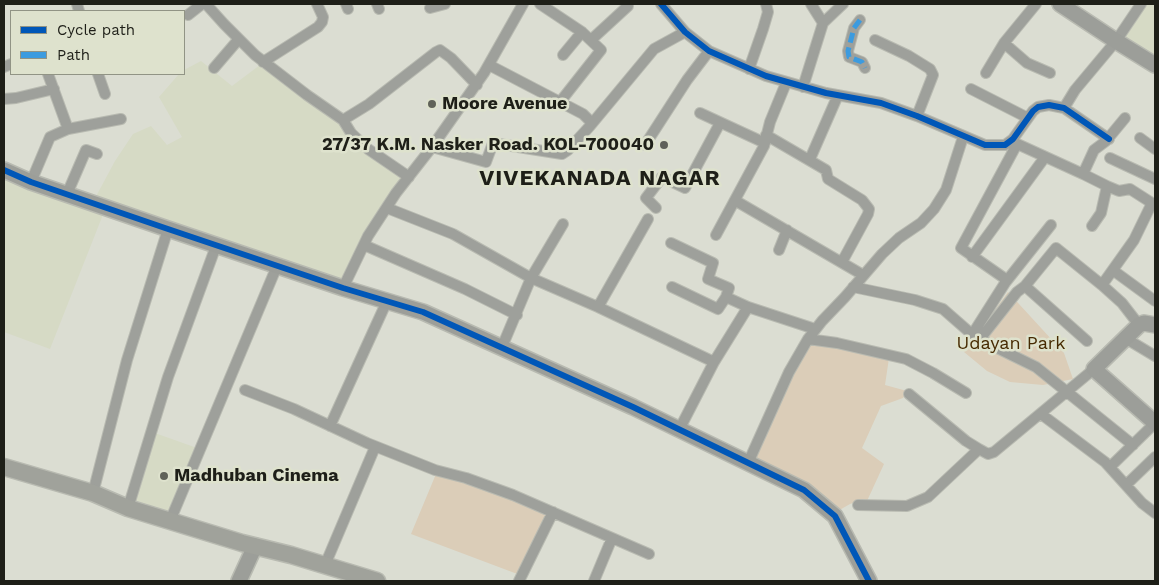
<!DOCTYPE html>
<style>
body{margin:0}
#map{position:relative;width:1159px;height:585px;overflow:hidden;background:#dbddd2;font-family:"Work Sans",sans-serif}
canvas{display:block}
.frame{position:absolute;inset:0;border:5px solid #1e1f18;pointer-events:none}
.legend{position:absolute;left:10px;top:10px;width:175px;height:65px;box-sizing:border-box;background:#dee2cd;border:1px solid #919485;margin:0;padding:6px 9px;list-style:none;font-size:15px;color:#1e1f18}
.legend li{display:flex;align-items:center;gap:10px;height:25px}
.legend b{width:25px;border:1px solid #919485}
</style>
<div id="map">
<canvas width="1159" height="585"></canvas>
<div class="frame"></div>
<ul class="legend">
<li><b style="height:6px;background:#0057b8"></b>Cycle path</li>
<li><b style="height:6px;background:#3c9bdf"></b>Path</li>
</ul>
</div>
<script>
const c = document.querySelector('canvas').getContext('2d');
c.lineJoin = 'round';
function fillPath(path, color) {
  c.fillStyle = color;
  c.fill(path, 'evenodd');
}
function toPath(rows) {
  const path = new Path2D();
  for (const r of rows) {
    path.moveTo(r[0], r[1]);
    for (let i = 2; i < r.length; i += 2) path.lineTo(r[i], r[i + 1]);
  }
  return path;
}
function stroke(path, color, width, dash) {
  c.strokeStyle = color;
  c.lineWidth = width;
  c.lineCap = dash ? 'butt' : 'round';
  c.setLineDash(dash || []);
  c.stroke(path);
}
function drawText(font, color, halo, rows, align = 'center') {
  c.font = font + ' "Work Sans",sans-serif';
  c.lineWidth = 5;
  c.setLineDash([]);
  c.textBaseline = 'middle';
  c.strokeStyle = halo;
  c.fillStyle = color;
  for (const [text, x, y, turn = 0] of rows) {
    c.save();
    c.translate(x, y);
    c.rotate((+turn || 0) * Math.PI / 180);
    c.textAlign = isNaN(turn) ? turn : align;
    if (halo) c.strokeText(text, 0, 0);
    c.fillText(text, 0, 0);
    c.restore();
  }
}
const built = toPath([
 [1140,4,1155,4,1155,61,1116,36],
 [201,61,232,86,260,65,341,122,359,148,406,177,343,286,93,202,115,161,133,134,151,126,167,145,182,137,159,97,179,74,184,74,184,70],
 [4,176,104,212,50,349,4,332],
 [152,432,197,448,170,518,131,507]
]);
const green = toPath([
 [1008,292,1064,353,1073,379,1043,385,1010,382,987,371,964,352],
 [810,343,889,358,885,385,907,391,903,398,881,406,862,448,884,464,867,501,859,501,850,504,836,512,748,462,789,375],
 [436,474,460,477,548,514,520,575,411,534]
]);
const street = toPath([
 [77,4,79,11],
 [206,4,224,24,255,55,307,95,343,120,351,133,368,149,409,177],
 [346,4,348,9],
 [377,4,379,9],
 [540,4,582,32,601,50,560,102],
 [661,4,685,32,709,51,766,76,826,93,881,103,917,116,985,145,1005,145,1013,139,1033,111,1038,107,1049,105,1064,108,1109,139],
 [811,4,823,23],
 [430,8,445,4],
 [188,15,202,4],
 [860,20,854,28,848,51,849,57,862,62,865,68],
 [591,40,628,6,626,4],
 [875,40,909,56,930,69,933,75,917,116],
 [1004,43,1027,63,1050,73],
 [563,55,582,32],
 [263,62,318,27,322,22,323,17,317,4],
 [489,65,583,114,592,123],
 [4,67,11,64],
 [214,68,238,40],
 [749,69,763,29,768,12,766,4],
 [986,73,1004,43,1036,4],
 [48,74,68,129],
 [98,74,105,94],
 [803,87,823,23,843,4],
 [971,89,1028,118],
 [4,99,16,98,54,89],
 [1064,108,1075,90,1116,41,1141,4],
 [700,113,765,143],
 [343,120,369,104,436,52,440,50,451,58,477,85],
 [766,135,826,170,828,179,862,200,869,209,868,214,842,262],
 [1140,138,1155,149],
 [1013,142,1083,174,1107,186],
 [645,145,687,80,709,51],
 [432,147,486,162,493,143,562,154,568,150,590,126,654,49,685,32],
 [1110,158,1155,179],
 [810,159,838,95],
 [1083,174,1094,150,1106,141,1125,118],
 [31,182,50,137,68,129,121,119],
 [67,194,86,150,97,154],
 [736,201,863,275],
 [387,208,453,234,531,278,598,307],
 [656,208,646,198,662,177,685,188,720,123],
 [648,219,598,307,714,362],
 [1092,226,1101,213,1107,186,1119,191,1130,189,1155,205],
 [716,235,764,146,770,122,786,83],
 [671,243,713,263,708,279,729,288,726,297,718,309,672,287],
 [364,245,465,289,517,315],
 [779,250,787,230],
 [972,257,1045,157],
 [1114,271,1155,301],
 [1007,280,961,248,1017,144],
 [1102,285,1134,240,1152,203],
 [853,287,915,300,943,309,975,337,1036,367,1133,445],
 [343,288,368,236,396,193,432,147,484,73,523,4],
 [726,297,748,307,815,329],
 [972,335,1005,283,1051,225],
 [1125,338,1155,356],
 [808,339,837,343,906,359,933,373,966,393],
 [980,339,1017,292,1025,286],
 [1087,341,1025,286,1056,248,1102,285,1122,303,1139,325],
 [502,347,531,278,563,224],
 [245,390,294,409,367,443,435,470,466,478,513,495,649,554],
 [909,394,966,441,979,449],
 [1041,414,1105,462,1142,503,1155,513],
 [330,426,387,301],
 [679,430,714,362,748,307],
 [748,463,789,372,808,339,822,321,845,297,882,254,899,238,921,223,934,209,946,190,963,137],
 [1110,467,1155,423],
 [1126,485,1155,457],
 [93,493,127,360,168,229],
 [858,505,907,506,928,497,979,449,988,454,994,452,1094,369],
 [128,508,168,377,216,246],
 [170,521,277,266],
 [325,565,375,447],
 [519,581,553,512],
 [594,581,612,538]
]);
const secondary = toPath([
 [1060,4,1116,41,1155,65],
 [4,170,31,182,165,228,343,288,423,312,633,407,804,490,835,516,869,581],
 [1155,325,1144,323,1139,325,1094,369,1155,423],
 [239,581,255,546]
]);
const primary = toPath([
 [4,467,93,493,128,508,242,543,291,555,377,581]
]);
const quiet = toPath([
 [860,20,854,28,848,51,849,57,862,62,865,68]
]);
const cycleway = toPath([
 [661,4,685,32,709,51,766,76,826,93,881,103,917,116,985,145,1005,145,1013,139,1033,111,1038,107,1049,105,1064,108,1109,139],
 [4,170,31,182,165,228,343,288,423,312,633,407,804,490,835,516,869,581]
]);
const markers = [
 [432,104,5,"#606259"],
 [664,145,5,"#606259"],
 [164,476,5,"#606259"]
];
const poiNames = [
 ["Moore Avenue",442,104],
 ["27/37 K.M. Nasker Road. KOL-700040",654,145,"right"],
 ["Madhuban Cinema",174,476]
];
const parkNames = [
 ["Udayan Park",1011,344]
];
const districtNames = [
 ["VIVEKANADA NAGAR",600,179]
];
fillPath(built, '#d6dac5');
fillPath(green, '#dbcdb8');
stroke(street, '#b8bab1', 12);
stroke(secondary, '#b8bab1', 18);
stroke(primary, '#b8bab1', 19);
stroke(street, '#9ea09b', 10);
stroke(secondary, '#9c9e99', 15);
stroke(primary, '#a0a29b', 16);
stroke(quiet, '#3c9bdf', 5, [10, 5]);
stroke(cycleway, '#0057b8', 6);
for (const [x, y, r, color] of markers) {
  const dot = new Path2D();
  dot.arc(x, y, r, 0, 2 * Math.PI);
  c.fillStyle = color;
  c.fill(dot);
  stroke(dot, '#dee2cd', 2);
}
drawText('bold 18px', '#1e1f18', '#dee2cd', poiNames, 'left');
drawText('18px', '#462a02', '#dee2cd', parkNames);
c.letterSpacing = '1px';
drawText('bold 22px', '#1e1f18', '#dee2cd', districtNames);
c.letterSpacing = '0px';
</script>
